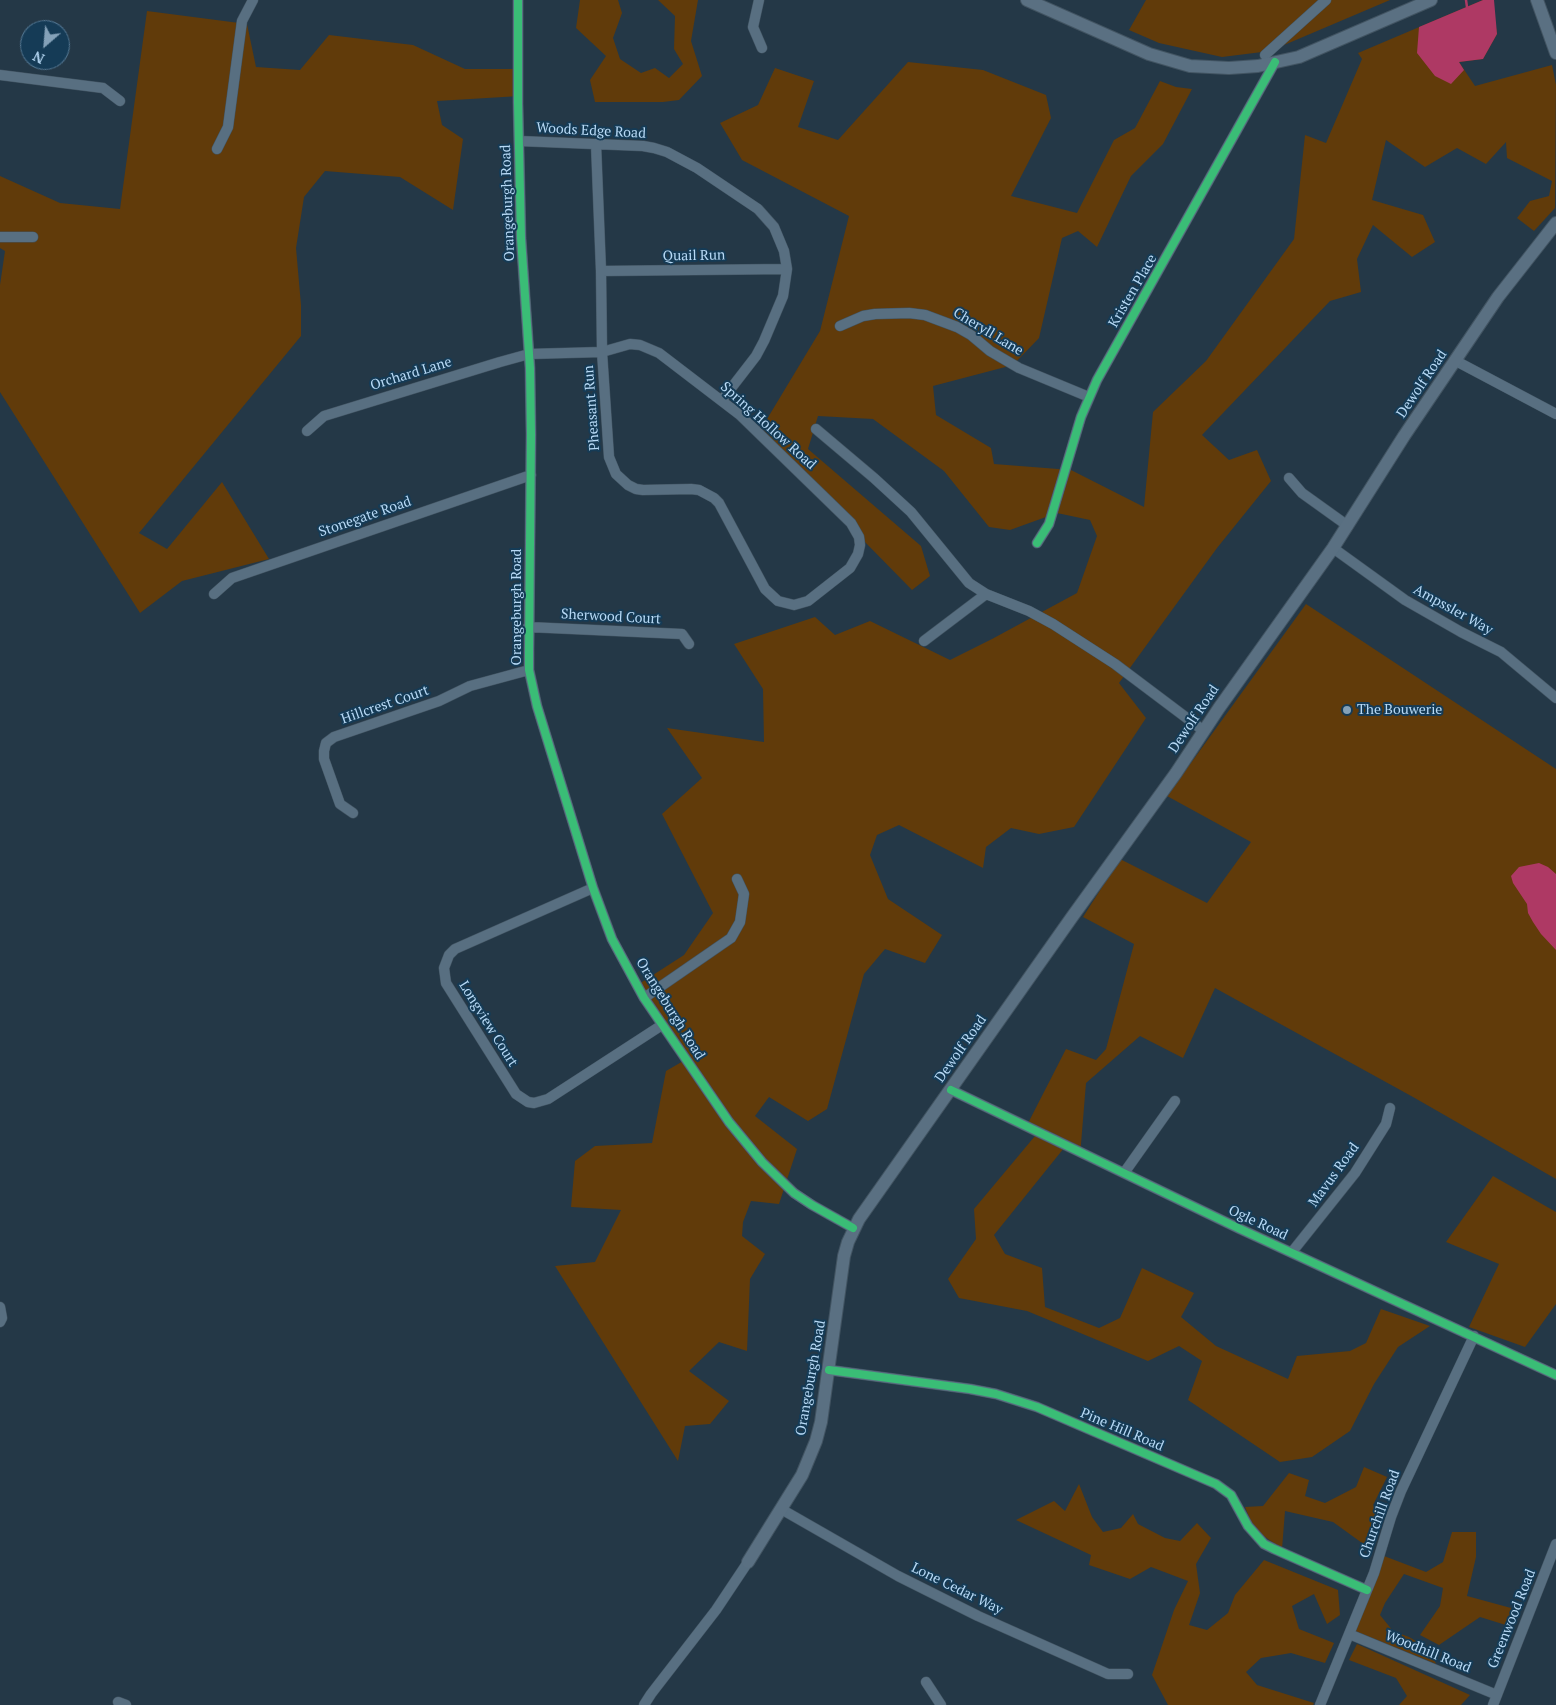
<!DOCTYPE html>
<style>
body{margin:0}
#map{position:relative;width:1556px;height:1705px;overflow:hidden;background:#243847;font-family:"PT Serif",serif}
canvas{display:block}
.north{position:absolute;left:20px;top:20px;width:50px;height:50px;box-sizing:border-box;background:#153b56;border:1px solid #567a96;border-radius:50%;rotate:207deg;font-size:14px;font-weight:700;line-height:20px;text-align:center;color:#b7d9f5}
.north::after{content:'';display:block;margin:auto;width:18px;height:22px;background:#84a1b8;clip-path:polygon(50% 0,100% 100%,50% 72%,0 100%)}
</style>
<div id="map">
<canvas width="1556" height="1705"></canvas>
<div class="north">N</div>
</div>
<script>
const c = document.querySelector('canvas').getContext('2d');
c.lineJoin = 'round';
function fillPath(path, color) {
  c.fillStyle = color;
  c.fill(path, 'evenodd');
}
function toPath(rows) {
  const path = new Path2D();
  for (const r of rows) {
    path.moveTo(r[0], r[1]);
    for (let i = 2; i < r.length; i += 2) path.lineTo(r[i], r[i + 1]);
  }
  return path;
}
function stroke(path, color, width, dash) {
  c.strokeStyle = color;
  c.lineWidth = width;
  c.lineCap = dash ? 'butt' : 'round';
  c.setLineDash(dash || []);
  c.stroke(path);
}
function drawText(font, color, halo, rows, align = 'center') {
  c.font = font + ' "PT Serif",serif';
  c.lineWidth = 4;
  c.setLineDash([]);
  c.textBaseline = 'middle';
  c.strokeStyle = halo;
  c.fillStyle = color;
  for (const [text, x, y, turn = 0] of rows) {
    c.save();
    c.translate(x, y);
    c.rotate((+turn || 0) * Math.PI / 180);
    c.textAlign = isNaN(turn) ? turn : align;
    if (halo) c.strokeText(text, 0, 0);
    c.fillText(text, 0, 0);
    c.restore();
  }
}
const green = toPath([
 [580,0,618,0,622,13,613,38,620,59,641,73,655,68,669,78,683,64,674,49,675,16,658,0,698,0,691,41,702,76,679,100,663,102,595,102,590,80,606,56,576,28],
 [1146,0,1390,0,1270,51,1222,57,1159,43,1129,30],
 [1483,0,1493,6,1497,34,1483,59,1459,62,1475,86,1552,65,1556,85,1555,208,1534,231,1517,218,1530,201,1549,196,1552,181,1507,158,1506,142,1486,164,1457,148,1425,167,1386,140,1372,200,1423,215,1435,242,1412,257,1373,225,1357,259,1361,292,1330,301,1202,435,1229,460,1257,450,1271,481,1217,548,1119,683,1146,718,1074,827,1039,834,1011,828,986,847,983,868,899,825,877,835,870,855,888,899,942,935,925,963,885,949,864,974,827,1109,808,1121,769,1097,755,1116,797,1149,779,1204,751,1201,743,1222,742,1236,765,1254,750,1279,747,1351,719,1342,689,1371,729,1401,710,1424,685,1426,678,1461,555,1266,595,1262,621,1210,571,1207,575,1161,595,1146,652,1143,666,1071,685,1060,639,984,684,955,713,913,662,814,702,778,667,728,764,742,763,689,734,644,815,617,835,635,870,621,950,660,992,639,1077,593,1097,536,1090,520,1057,513,1010,530,989,527,944,471,873,419,818,416,808,449,921,546,930,576,912,590,763,438,767,419,820,331,849,216,742,160,720,123,758,105,775,68,814,81,798,127,838,140,908,62,983,70,1046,95,1051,118,1011,196,1077,213,1114,140,1135,128,1160,81,1176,87,1192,89,1163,144,1131,176,1097,247,1078,231,1062,238,1039,338,1013,365,933,386,936,415,991,448,994,464,1071,470,1144,507,1153,412,1206,361,1294,239,1305,135,1326,143,1362,59,1358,53],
 [147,11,247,24,256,67,300,70,329,35,413,45,465,69,520,69,520,96,437,101,442,125,463,139,453,210,400,177,325,171,304,197,296,248,301,305,301,336,139,533,167,549,222,482,269,559,182,581,140,613,0,392,0,285,5,251,0,248,0,176,60,203,120,209],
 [1306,604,1556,769,1556,1179,1413,1097,1215,988,1183,1058,1140,1036,1086,1083,1080,1156,1064,1148,994,1235,1005,1254,1042,1268,1045,1307,1099,1328,1120,1318,1142,1268,1194,1293,1181,1317,1216,1346,1288,1379,1297,1356,1350,1351,1366,1343,1381,1309,1430,1326,1398,1347,1374,1384,1350,1431,1312,1457,1280,1462,1188,1400,1202,1361,1179,1346,1148,1361,1027,1311,959,1298,948,1279,976,1239,974,1209,1035,1136,1024,1131,1066,1049,1096,1060,1106,1049,1134,944,1083,917,1120,859,1207,903,1251,842,1167,796],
 [1493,1176,1556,1212,1556,1304,1525,1347,1469,1327,1499,1264,1446,1242],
 [1364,1467,1387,1477,1373,1505,1382,1517,1369,1548,1333,1522,1285,1511,1282,1549,1254,1529,1245,1507,1263,1506,1289,1473,1309,1480,1305,1496,1325,1503,1356,1487],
 [1079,1484,1092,1517,1103,1532,1121,1528,1133,1514,1138,1524,1165,1538,1180,1541,1197,1523,1211,1538,1196,1564,1200,1593,1189,1625,1207,1630,1228,1613,1235,1595,1264,1560,1338,1590,1340,1615,1327,1624,1314,1594,1292,1606,1299,1629,1334,1643,1325,1663,1291,1653,1261,1658,1246,1672,1257,1685,1314,1703,1313,1705,1168,1705,1152,1675,1174,1610,1188,1581,1151,1567,1130,1579,1089,1565,1091,1555,1016,1520,1054,1501,1065,1511],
 [1452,1532,1476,1532,1476,1557,1467,1596,1511,1608,1509,1626,1480,1617,1439,1645,1420,1635,1440,1606,1443,1588,1404,1574,1385,1603,1380,1615,1393,1631,1409,1637,1431,1650,1436,1664,1355,1631,1384,1556,1426,1572,1443,1562],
 [1357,1644,1470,1695,1461,1705,1399,1705,1407,1696,1396,1678,1349,1660]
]);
const water = toPath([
 [1483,0,1494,0,1497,34,1483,59,1459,62,1464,70,1451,84,1435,76,1417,53,1419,27],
 [1539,863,1548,867,1556,874,1556,950,1541,934,1533,922,1528,913,1527,904,1513,883,1511,876,1519,867]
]);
const stream = toPath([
 [1466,0,1467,7]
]);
const minor = toPath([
 [518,0,518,103,521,238,530,368,531,434,529,652,529,670,537,706,593,888,612,939,644,998,729,1122,762,1162,794,1193,812,1205,853,1228],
 [759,0,753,27,762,48],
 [1265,55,1326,0],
 [0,75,103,88,120,101],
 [519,141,643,146,654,148,667,152,697,168,758,209,774,227,784,251,787,269,783,296,764,341,756,356,722,400],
 [217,149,228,127,242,21,253,0],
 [0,237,33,237],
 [601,271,787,269],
 [840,326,863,316,875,314,909,313,925,315,957,327,971,335,990,351,1019,368,1089,397],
 [1456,361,1556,414],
 [816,429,874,478,911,512,969,583,986,594,1029,611,1053,624,1115,664,1204,731],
 [307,431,324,416,500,362,529,354,602,352,630,344,640,345,659,353,740,415,851,523,859,537,860,545,858,554,850,568,808,601,794,605,778,601,765,589,719,503,714,498,699,490,691,489,643,490,636,489,628,485,616,474,609,457,602,352,601,271,596,144],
 [1289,478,1302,493,1348,526],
 [1037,543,1049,524,1081,417,1097,380,1275,62],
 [1333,548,1405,600,1461,632,1501,652,1556,698],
 [214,594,232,578,531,475],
 [528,627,682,634,689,644],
 [924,641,986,594],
 [353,813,340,804,324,759,324,751,326,743,334,737,439,701,470,686,529,670],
 [593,888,455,949,449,955,444,968,446,983,516,1094,528,1102,534,1103,548,1099,662,1025],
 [644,998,731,938,740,922,744,894,737,879],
 [951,1090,1238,1228,1556,1375],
 [1124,1173,1175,1101],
 [1292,1252,1355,1173,1386,1124,1390,1108],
 [0,1307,2,1318,0,1322],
 [829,1370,970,1389,996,1394,1037,1407,1216,1484,1231,1495,1248,1526,1264,1544,1274,1549,1367,1590],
 [781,1509,898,1576,978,1616,1108,1674,1128,1674],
 [1349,1634,1497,1695],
 [926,1682,941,1705],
 [118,1702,126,1705],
 [644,1705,651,1694,716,1610,748,1562],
 [1320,1705,1374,1573,1391,1517,1401,1491,1474,1336],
 [1493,1705,1556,1544]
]);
const major = toPath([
 [1027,0,1149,54,1190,66,1229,68,1258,66,1299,57,1431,0],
 [1537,0,1556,53],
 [748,1562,802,1475,816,1441,821,1422,844,1256,848,1242,859,1219,1072,917,1176,773,1219,708,1333,548,1404,436,1498,297,1556,223]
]);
const cycleway = toPath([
 [518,0,518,103,521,238,530,368,531,434,529,652,529,670,537,706,593,888,612,939,644,998,729,1122,762,1162,794,1193,812,1205,853,1228],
 [1037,543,1049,524,1081,417,1097,380,1275,62],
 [951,1090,1238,1228,1556,1375],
 [829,1370,970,1389,996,1394,1037,1407,1216,1484,1231,1495,1248,1526,1264,1544,1274,1549,1367,1590]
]);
const markers = [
 [1347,710,5,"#84a1b8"]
];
const streetNames = [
 ["Woods Edge Road",591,131,3],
 ["Orangeburgh Road",508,203,-92],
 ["Quail Run",694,256,-1],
 ["Kristen Place",1133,291,-60],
 ["Cheryll Lane",988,332,31],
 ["Orchard Lane",411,374,-17],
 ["Dewolf Road",1422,384,-56],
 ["Pheasant Run",592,408,-94],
 ["Spring Hollow Road",768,426,42],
 ["Stonegate Road",365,517,-19],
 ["Orangeburgh Road",517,607,-90],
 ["Ampssler Way",1453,610,29],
 ["Sherwood Court",611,617,3],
 ["Hillcrest Court",385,705,-19],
 ["Dewolf Road",1194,719,-56],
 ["Orangeburgh Road",670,1009,58],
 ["Longview Court",488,1024,58],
 ["Dewolf Road",961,1049,-55],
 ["Mavus Road",1334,1175,-54],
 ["Ogle Road",1258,1223,25],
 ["Orangeburgh Road",811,1378,-80],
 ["Pine Hill Road",1122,1430,23],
 ["Churchill Road",1380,1514,-70],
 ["Lone Cedar Way",957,1589,26],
 ["Greenwood Road",1512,1619,-68],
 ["Woodhill Road",1428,1652,22]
];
const poiNames = [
 ["The Bouwerie",1357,710]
];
fillPath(green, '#613b0a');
fillPath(water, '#ae3964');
stroke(stream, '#ae3964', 2.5);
stroke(minor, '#425462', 11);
stroke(major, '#425462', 14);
stroke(minor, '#586f81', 10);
stroke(major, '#5a7082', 12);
stroke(cycleway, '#3abd76', 8);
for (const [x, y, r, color] of markers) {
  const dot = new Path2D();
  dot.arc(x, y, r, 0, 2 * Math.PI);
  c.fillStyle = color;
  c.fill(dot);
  stroke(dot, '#153b56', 2);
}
drawText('14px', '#b7d9f5', '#153b56', streetNames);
drawText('14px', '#b7d9f5', '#153b56', poiNames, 'left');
</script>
